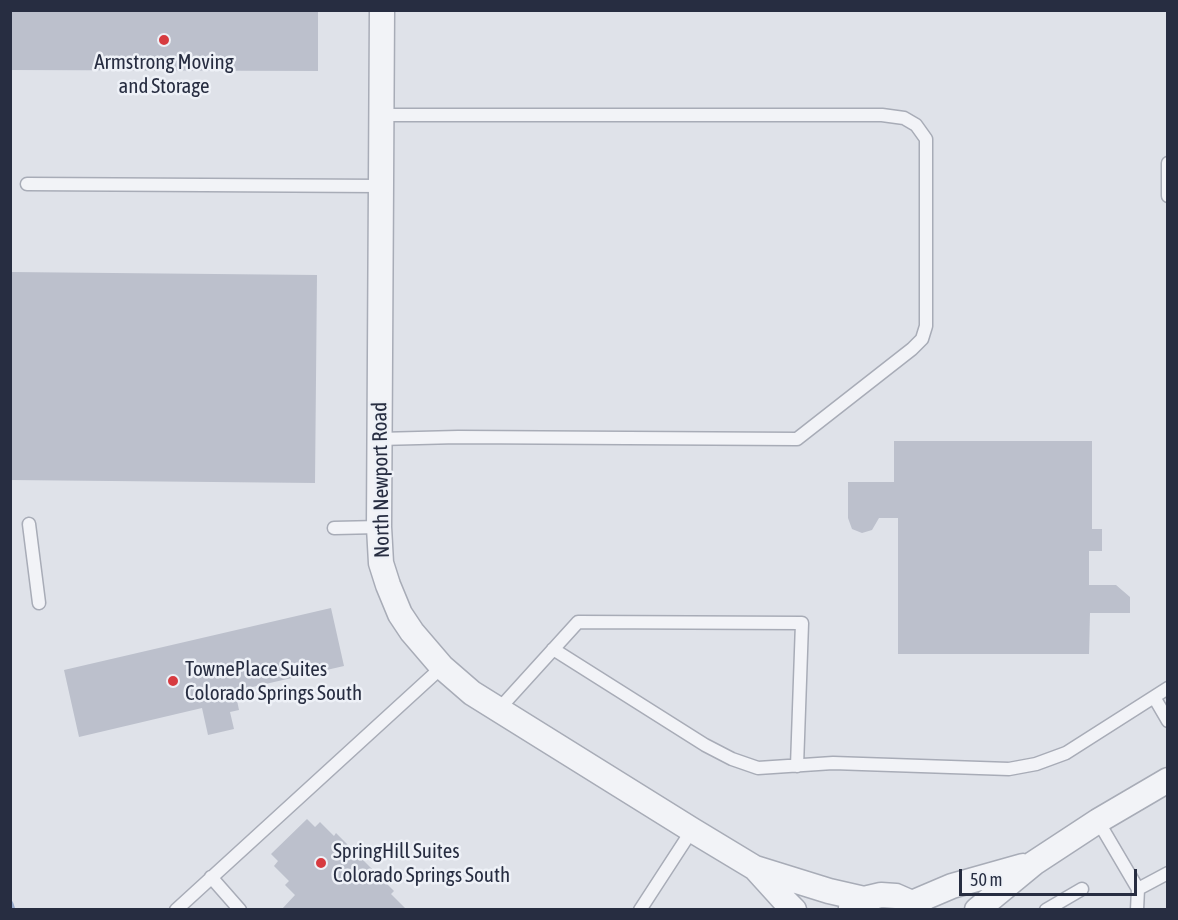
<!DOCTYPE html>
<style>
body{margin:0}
#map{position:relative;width:1178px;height:920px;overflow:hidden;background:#dfe2e9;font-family:"Asap Condensed",sans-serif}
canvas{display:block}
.frame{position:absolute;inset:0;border:12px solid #272d41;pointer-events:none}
.scale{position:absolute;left:959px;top:869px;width:178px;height:27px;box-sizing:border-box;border:3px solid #272d41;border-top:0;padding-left:8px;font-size:18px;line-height:21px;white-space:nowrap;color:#272d41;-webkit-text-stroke:4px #eef1f7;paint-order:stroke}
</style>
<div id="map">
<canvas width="1178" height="920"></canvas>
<div class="frame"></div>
<div class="scale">50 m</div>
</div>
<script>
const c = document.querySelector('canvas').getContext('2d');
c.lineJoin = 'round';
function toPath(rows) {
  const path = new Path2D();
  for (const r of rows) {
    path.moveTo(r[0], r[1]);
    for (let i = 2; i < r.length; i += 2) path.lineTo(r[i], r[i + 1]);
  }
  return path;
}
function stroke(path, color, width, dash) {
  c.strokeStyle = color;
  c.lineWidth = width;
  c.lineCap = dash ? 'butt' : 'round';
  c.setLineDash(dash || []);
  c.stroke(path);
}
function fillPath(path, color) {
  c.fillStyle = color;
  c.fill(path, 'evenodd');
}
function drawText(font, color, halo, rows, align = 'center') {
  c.font = font + ' "Asap Condensed",sans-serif';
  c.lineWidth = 5;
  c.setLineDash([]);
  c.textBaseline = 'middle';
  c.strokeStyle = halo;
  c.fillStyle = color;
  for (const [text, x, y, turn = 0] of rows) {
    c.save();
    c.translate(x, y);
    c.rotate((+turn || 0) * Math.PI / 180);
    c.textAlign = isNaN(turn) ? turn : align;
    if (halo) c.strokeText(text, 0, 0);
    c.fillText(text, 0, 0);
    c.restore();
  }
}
const stream = toPath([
 [10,904,12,910]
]);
const building = toPath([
 [10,10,318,10,318,71,10,70],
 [11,272,317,275,315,483,10,480],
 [894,441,1092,441,1092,529,1102,529,1102,551,1089,551,1089,585,1116,585,1130,597,1130,613,1090,613,1089,654,898,654,898,518,879,518,872,530,862,533,852,529,848,518,848,482,894,482],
 [331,608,344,666,235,691,239,710,230,712,234,729,208,735,202,708,79,737,64,670],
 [307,819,315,827,320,822,334,836,336,833,394,891,391,894,407,910,281,910,295,895,285,885,289,881,274,866,278,861,271,854]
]);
const service = toPath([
 [1168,163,1168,196],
 [27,184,381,186],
 [379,439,458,437,797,439,912,349,922,339,926,326,926,139,916,125,904,118,882,115,382,115],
 [29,524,39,603],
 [334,528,379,527],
 [553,649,705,745,732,759,758,768,833,763,1009,769,1036,764,1066,753,1168,688],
 [1154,697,1168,721],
 [499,709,578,622,802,623,797,766],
 [1098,821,1138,889,1137,910],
 [211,877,240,910],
 [1138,889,1168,873],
 [176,910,442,667],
 [640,910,692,830],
 [1046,910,1082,889]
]);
const minor = toPath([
 [382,10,379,527,381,563,388,585,400,614,412,632,442,667,472,693,692,830,755,868,829,891,864,899],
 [755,868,784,900,794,910],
 [912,903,952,886,1023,866],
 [851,908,864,899,881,895,896,896,912,903,920,910],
 [977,910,1034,863,1098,821,1168,780]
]);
const markers = [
 [164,40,6,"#d73b40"],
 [173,681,6,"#d73b40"],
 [321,863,6,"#d73b40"]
];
const poiNames = [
 ["Armstrong Moving",164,62,"center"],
 ["and Storage",164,86,"center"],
 ["TownePlace Suites",185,669],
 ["Colorado Springs South",185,693],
 ["SpringHill Suites",333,851],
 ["Colorado Springs South",333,875]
];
const streetNames = [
 ["North Newport Road",381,480,-91]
];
stroke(stream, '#97aacc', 7);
fillPath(building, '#bcc0cc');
stroke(service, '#a8acb7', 15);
stroke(minor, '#a8acb7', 27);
stroke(service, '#f2f3f7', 12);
stroke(minor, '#f2f3f7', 24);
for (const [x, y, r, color] of markers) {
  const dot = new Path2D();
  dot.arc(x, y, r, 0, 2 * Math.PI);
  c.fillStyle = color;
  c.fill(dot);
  stroke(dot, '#eef1f7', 2);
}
drawText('21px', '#272d41', '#eef1f7', poiNames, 'left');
drawText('21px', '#272d41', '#eef1f7', streetNames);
</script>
